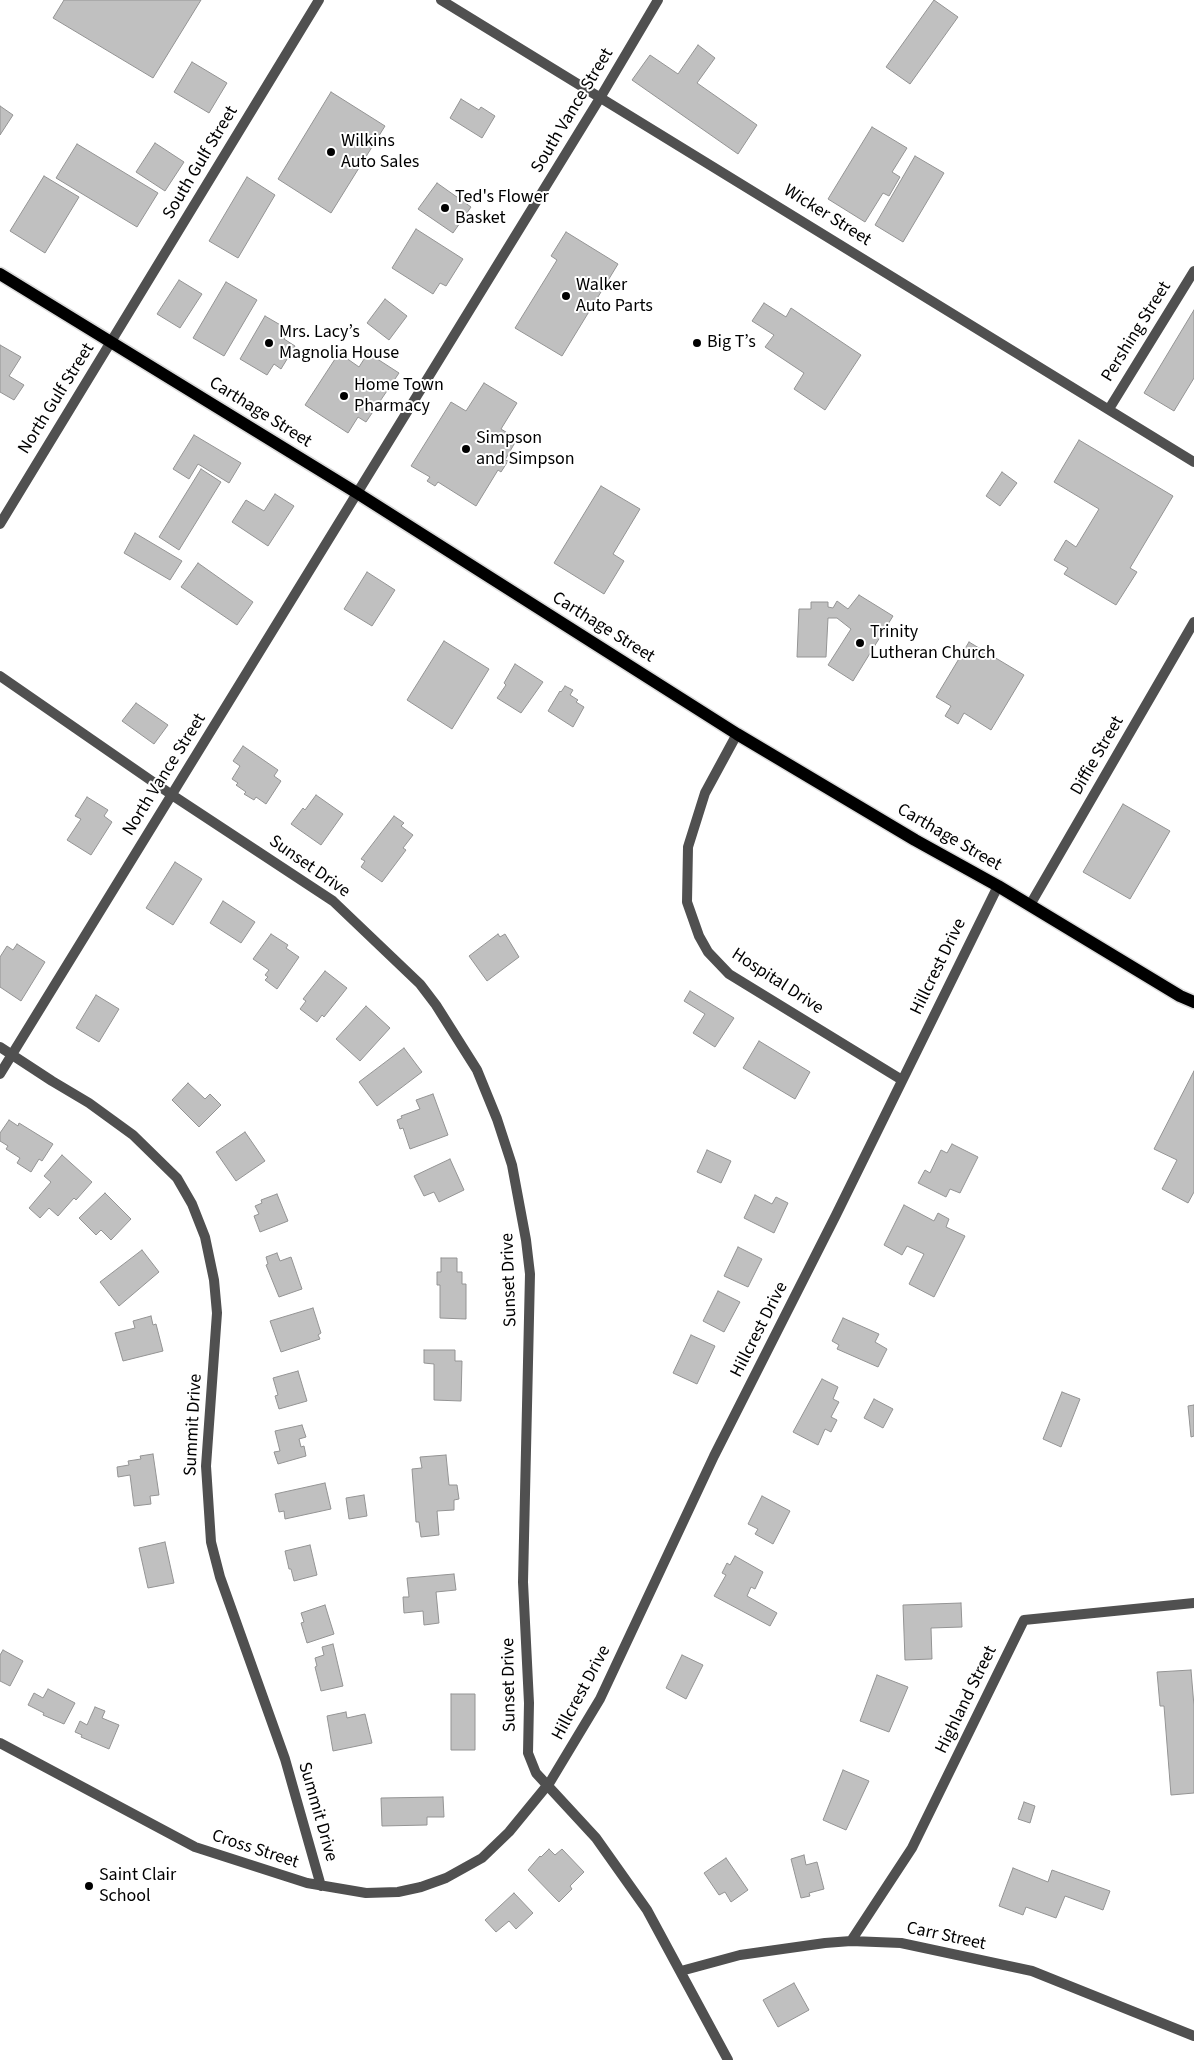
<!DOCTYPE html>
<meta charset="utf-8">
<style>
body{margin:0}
canvas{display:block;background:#fff}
</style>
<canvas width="1194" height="2060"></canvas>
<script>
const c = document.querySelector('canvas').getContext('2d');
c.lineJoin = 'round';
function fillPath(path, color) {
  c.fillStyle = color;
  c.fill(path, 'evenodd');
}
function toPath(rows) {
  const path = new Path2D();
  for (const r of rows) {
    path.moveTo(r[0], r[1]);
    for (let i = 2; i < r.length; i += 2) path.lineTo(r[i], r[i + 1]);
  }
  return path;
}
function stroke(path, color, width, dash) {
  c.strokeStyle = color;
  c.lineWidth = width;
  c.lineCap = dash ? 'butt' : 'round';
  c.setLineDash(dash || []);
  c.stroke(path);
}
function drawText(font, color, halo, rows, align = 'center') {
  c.font = font + ' "Source Sans 3",sans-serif';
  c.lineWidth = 4;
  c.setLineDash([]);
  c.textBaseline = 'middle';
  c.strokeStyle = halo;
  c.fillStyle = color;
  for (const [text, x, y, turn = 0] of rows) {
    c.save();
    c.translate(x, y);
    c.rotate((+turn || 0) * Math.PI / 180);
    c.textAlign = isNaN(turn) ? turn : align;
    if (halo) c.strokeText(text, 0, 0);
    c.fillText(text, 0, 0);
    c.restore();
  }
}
const building = toPath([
 [64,0,201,0,153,78,53,18,64,0],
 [934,0,958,17,910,84,886,67,934,0],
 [698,45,715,58,697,83,757,125,738,154,632,80,650,55,678,74,698,45],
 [192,62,227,83,209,113,174,92,192,62],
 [331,92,385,126,331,213,278,179,331,92],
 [461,99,479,110,481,107,495,116,482,138,450,118,461,99],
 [0,106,13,115,0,135,0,106],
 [872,127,907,148,892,172,900,177,889,196,883,193,865,222,828,199,872,127],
 [155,143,184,162,165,191,136,172,155,143],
 [77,144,158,193,137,227,56,178,77,144],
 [915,156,944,173,903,242,875,225,915,156],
 [44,176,79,197,45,253,10,231,44,176],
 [247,177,275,195,238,258,209,241,247,177],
 [437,183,471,207,453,233,418,209,437,183],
 [416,229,463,259,446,286,440,283,433,294,392,268,416,229],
 [566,232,618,264,562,356,515,328,557,260,551,256,566,232],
 [179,280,202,294,180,328,157,314,179,280],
 [226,282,257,300,224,356,193,338,226,282],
 [385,299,407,316,389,340,367,323,385,299],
 [764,303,786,317,791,308,861,355,825,410,794,389,804,373,765,347,774,335,752,321,764,303],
 [1194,310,1194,378,1174,411,1144,393,1194,310],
 [265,316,289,330,284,339,295,346,281,369,274,364,267,375,240,359,265,316],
 [0,345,21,357,9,376,24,385,14,400,0,392,0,345],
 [339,353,359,367,368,353,399,373,366,422,358,417,348,433,305,405,339,353],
 [484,383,517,403,501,429,517,439,505,460,508,461,501,472,498,470,476,506,438,482,435,486,427,481,430,477,411,466,451,402,466,411,484,383],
 [194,435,241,463,229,483,198,464,189,479,173,469,194,435],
 [1079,440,1173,496,1130,568,1137,572,1116,605,1064,574,1068,568,1054,560,1066,540,1076,547,1099,509,1054,482,1079,440],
 [201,469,221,482,179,550,159,537,201,469],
 [1002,472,1017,483,1000,506,986,496,1002,472],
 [601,486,640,509,613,554,624,561,604,594,554,563,601,486],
 [275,494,294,506,268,546,232,522,246,500,264,511,275,494],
 [135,533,182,561,170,580,124,553,135,533],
 [198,563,253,602,237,625,181,587,198,563],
 [367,572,395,590,372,626,344,609,367,572],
 [859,595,893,616,853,681,828,665,851,629,837,618,828,618,826,657,797,657,799,609,811,609,811,602,828,602,828,607,833,608,837,601,848,609,859,595],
 [444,641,489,669,452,729,407,700,444,641],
 [969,642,1024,675,991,730,964,713,958,724,945,716,951,706,936,697,969,642],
 [515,664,543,682,521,713,497,698,506,685,504,683,515,664],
 [565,686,573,690,570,695,578,700,576,702,584,707,573,727,548,711,560,691,561,692,565,686],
 [136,703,168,725,154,744,122,721,136,703],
 [243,746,278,770,274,776,281,781,266,804,256,797,254,800,244,794,246,792,236,785,238,783,232,779,240,766,233,761,243,746],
 [316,795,343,814,321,845,291,824,303,808,305,810,316,795],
 [87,797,108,810,104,816,112,822,91,855,67,840,81,819,75,816,87,797],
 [1123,804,1170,831,1130,899,1083,872,1123,804],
 [394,816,404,823,401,826,413,835,403,848,406,850,382,882,361,867,365,861,361,859,394,816],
 [175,862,202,879,173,925,146,908,175,862],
 [223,901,255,922,241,943,210,923,223,901],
 [271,934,288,945,286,948,299,957,277,989,265,980,268,977,265,975,269,970,253,959,271,934],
 [498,934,500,937,505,934,519,957,487,981,469,956,498,934],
 [17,944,45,962,21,1001,0,987,0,957,7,946,13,950,17,944],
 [325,971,347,988,324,1017,322,1015,317,1022,300,1009,306,1001,303,999,325,971],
 [690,991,734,1018,715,1047,693,1033,705,1014,684,1001,690,991],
 [96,995,119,1009,99,1042,76,1028,96,995],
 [366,1006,390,1028,360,1061,336,1039,366,1006],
 [759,1041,810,1072,795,1099,743,1068,759,1041],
 [404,1048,422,1072,377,1106,359,1082,404,1048],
 [1194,1071,1194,1192,1188,1203,1162,1189,1177,1160,1154,1149,1194,1071],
 [188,1083,205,1099,210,1094,221,1105,199,1127,172,1100,188,1083],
 [433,1094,448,1135,410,1149,403,1128,400,1129,397,1120,402,1118,401,1116,420,1109,416,1100,433,1094],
 [9,1120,18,1126,19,1123,53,1144,42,1161,39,1159,31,1172,17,1163,20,1158,6,1149,8,1146,0,1141,0,1133,9,1120],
 [245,1132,265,1161,236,1181,216,1152,245,1132],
 [952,1144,978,1157,960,1193,950,1189,946,1197,918,1183,925,1170,930,1173,941,1150,947,1153,952,1144],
 [707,1150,731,1161,721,1183,697,1172,707,1150],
 [62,1155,92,1182,76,1200,74,1198,58,1216,49,1208,40,1218,29,1208,51,1182,44,1176,62,1155],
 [450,1159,464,1190,439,1202,434,1192,424,1196,414,1176,450,1159],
 [105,1193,131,1219,111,1240,101,1230,96,1235,79,1218,105,1193],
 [277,1194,288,1221,260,1232,254,1216,259,1214,255,1206,262,1203,261,1200,277,1194],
 [755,1195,772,1204,776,1197,788,1203,774,1233,744,1218,755,1195],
 [904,1205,934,1221,938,1213,949,1219,946,1227,965,1236,934,1297,909,1284,924,1254,907,1246,902,1255,884,1245,904,1205],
 [738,1247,762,1259,748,1287,724,1276,738,1247],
 [142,1250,159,1272,119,1306,100,1282,142,1250],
 [277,1253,280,1261,291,1257,302,1289,279,1297,266,1265,268,1264,266,1257,277,1253],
 [441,1258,457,1258,457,1272,462,1272,462,1284,466,1284,466,1319,440,1318,440,1285,437,1285,437,1272,441,1272,441,1258],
 [718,1291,740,1302,724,1332,703,1321,718,1291],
 [313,1308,321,1333,318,1335,320,1339,281,1352,270,1321,313,1308],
 [151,1316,153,1325,156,1324,163,1351,123,1361,115,1333,135,1328,133,1321,151,1316],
 [843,1318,879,1334,875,1342,887,1349,878,1367,837,1349,839,1345,832,1341,843,1318],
 [691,1335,715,1346,697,1384,673,1373,691,1335],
 [424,1350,455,1350,455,1361,462,1361,461,1401,434,1400,434,1364,424,1363,424,1350],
 [298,1371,307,1401,279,1409,275,1396,278,1395,273,1378,298,1371],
 [822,1379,838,1387,833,1399,839,1402,831,1417,837,1420,831,1432,825,1429,818,1445,793,1432,822,1379],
 [1062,1392,1080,1399,1061,1447,1043,1439,1062,1392],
 [874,1399,893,1409,883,1428,864,1418,874,1399],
 [1194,1405,1194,1436,1191,1437,1188,1406,1194,1405],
 [302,1425,306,1437,299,1439,301,1447,304,1446,306,1456,278,1464,274,1452,280,1451,275,1431,302,1425],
 [153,1454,159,1495,150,1496,151,1504,134,1506,130,1475,118,1477,117,1467,129,1465,128,1461,141,1459,140,1456,153,1454],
 [446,1455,449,1485,457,1485,459,1499,454,1500,454,1510,437,1511,439,1535,421,1537,419,1522,416,1522,412,1469,422,1468,420,1457,446,1455],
 [325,1483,331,1509,285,1519,284,1511,279,1512,275,1494,325,1483],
 [364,1495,367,1516,349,1519,346,1498,364,1495],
 [762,1496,790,1511,773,1544,755,1534,758,1529,748,1524,762,1496],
 [165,1542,174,1583,148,1588,139,1548,165,1542],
 [310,1545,317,1575,294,1581,291,1569,289,1569,285,1551,310,1545],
 [735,1556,763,1572,755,1589,751,1587,747,1596,777,1613,770,1626,714,1596,726,1575,722,1573,727,1563,730,1565,735,1556],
 [454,1574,456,1590,436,1592,439,1623,424,1625,423,1611,404,1613,403,1597,409,1597,407,1578,454,1574],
 [961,1603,962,1627,931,1628,932,1659,905,1660,903,1605,961,1603],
 [325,1605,334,1634,307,1643,301,1623,304,1622,301,1613,325,1605],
 [333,1644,343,1686,321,1691,315,1667,317,1666,315,1658,324,1655,322,1647,333,1644],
 [3,1650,23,1661,10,1686,0,1681,0,1655,3,1650],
 [682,1655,703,1665,686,1699,666,1688,682,1655],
 [1191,1670,1194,1706,1194,1793,1171,1795,1164,1706,1160,1706,1157,1672,1191,1670],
 [877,1675,908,1687,889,1732,860,1721,877,1675],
 [48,1689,75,1703,64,1724,43,1715,44,1713,28,1705,34,1693,43,1698,48,1689],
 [451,1694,475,1694,475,1750,451,1750,451,1694],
 [95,1707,105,1711,102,1718,119,1725,109,1749,81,1737,82,1735,75,1732,80,1721,87,1725,95,1707],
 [346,1712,347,1718,365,1714,372,1743,333,1751,327,1716,346,1712],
 [843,1770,869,1781,846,1830,823,1820,843,1770],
 [443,1797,444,1817,427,1817,427,1825,382,1826,381,1798,443,1797],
 [1024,1802,1035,1806,1030,1823,1018,1819,1024,1802],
 [549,1849,555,1855,562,1849,584,1872,570,1886,572,1889,559,1902,528,1870,540,1856,541,1857,549,1849],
 [804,1855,806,1865,817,1862,824,1889,809,1893,810,1896,801,1898,791,1859,804,1855],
 [726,1858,748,1890,731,1902,725,1892,719,1895,704,1873,726,1858],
 [1013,1868,1048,1882,1052,1870,1110,1891,1103,1910,1065,1896,1056,1918,1026,1907,1023,1915,999,1906,1013,1868],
 [514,1893,533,1913,516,1929,509,1921,496,1932,485,1920,514,1893],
 [794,1983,809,2010,778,2027,763,2000,794,1983]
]);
const street = toPath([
 [441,0,1194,462],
 [1109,409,1194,271],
 [0,524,319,0],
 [0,676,172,795,333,901,420,984,436,1005,477,1070,497,1119,512,1165,526,1240,530,1274,523,1582,529,1703,528,1753,536,1773,596,1838,647,1910,728,2060],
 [737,734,705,793,688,847,687,902,699,936,708,952,729,974,902,1080],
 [1030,905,1194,622],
 [0,1047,52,1081,89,1103,133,1135,177,1178,192,1204,205,1237,214,1280,217,1313,206,1466,211,1542,220,1577,285,1759,321,1886],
 [0,1074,600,98,658,0],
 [0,1743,195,1847,307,1883,366,1893,398,1892,421,1887,446,1878,482,1858,509,1832,550,1782,600,1699,714,1456,836,1215,998,886],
 [851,1941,912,1848,1024,1620,1194,1603],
 [681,1971,740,1955,825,1943,851,1941,901,1943,1032,1971,1194,2036]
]);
const primary = toPath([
 [0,274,357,493,737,734,915,840,998,886,1180,996,1194,1002]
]);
const markers = [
 [331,152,5,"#000"],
 [445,208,5,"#000"],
 [566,296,5,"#000"],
 [269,343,5,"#000"],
 [697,343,5,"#000"],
 [344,396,5,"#000"],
 [466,449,5,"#000"],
 [860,643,5,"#000"],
 [89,1886,5,"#000"]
];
const streetNames = [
 ["South Vance Street",573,111,-59],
 ["South Gulf Street",201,163,-59],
 ["Wicker Street",827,216,32],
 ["Pershing Street",1137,332,-58],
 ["North Gulf Street",57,399,-58],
 ["Carthage Street",260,413,32],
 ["Carthage Street",603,628,32],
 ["Diffie Street",1098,756,-60],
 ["North Vance Street",165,775,-58],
 ["Carthage Street",949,838,30],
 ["Sunset Drive",309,867,35],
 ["Hillcrest Drive",939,967,-64],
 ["Hospital Drive",777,982,33],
 ["Sunset Drive",510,1280,-92],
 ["Hillcrest Drive",760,1330,-63],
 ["Summit Drive",194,1425,-87],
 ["Sunset Drive",510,1685,-91],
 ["Hillcrest Drive",582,1693,-62],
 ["Highland Street",967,1700,-64],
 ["Summit Drive",317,1812,74],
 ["Cross Street",255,1850,18],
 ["Carr Street",946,1937,12]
];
const poiNames = [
 ["Wilkins",341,142],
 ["Auto Sales",341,163],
 ["Ted's Flower",455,198],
 ["Basket",455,219],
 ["Walker",576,286],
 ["Auto Parts",576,307],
 ["Mrs. Lacy’s",279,333],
 ["Magnolia House",279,354],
 ["Big T’s",707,343],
 ["Home Town",354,386],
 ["Pharmacy",354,407],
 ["Simpson",476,439],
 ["and Simpson",476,460],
 ["Trinity",870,633],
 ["Lutheran Church",870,654],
 ["Saint Clair",99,1876],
 ["School",99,1897]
];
fillPath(building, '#c0c0c0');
stroke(building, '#949494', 1);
stroke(primary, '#dbdbdb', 15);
stroke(street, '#505050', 10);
stroke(primary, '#000', 12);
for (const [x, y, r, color] of markers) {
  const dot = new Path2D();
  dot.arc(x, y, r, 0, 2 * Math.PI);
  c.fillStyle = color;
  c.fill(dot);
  stroke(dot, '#fff', 2);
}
drawText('18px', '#000', '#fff', streetNames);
drawText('18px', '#000', '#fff', poiNames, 'left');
</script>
